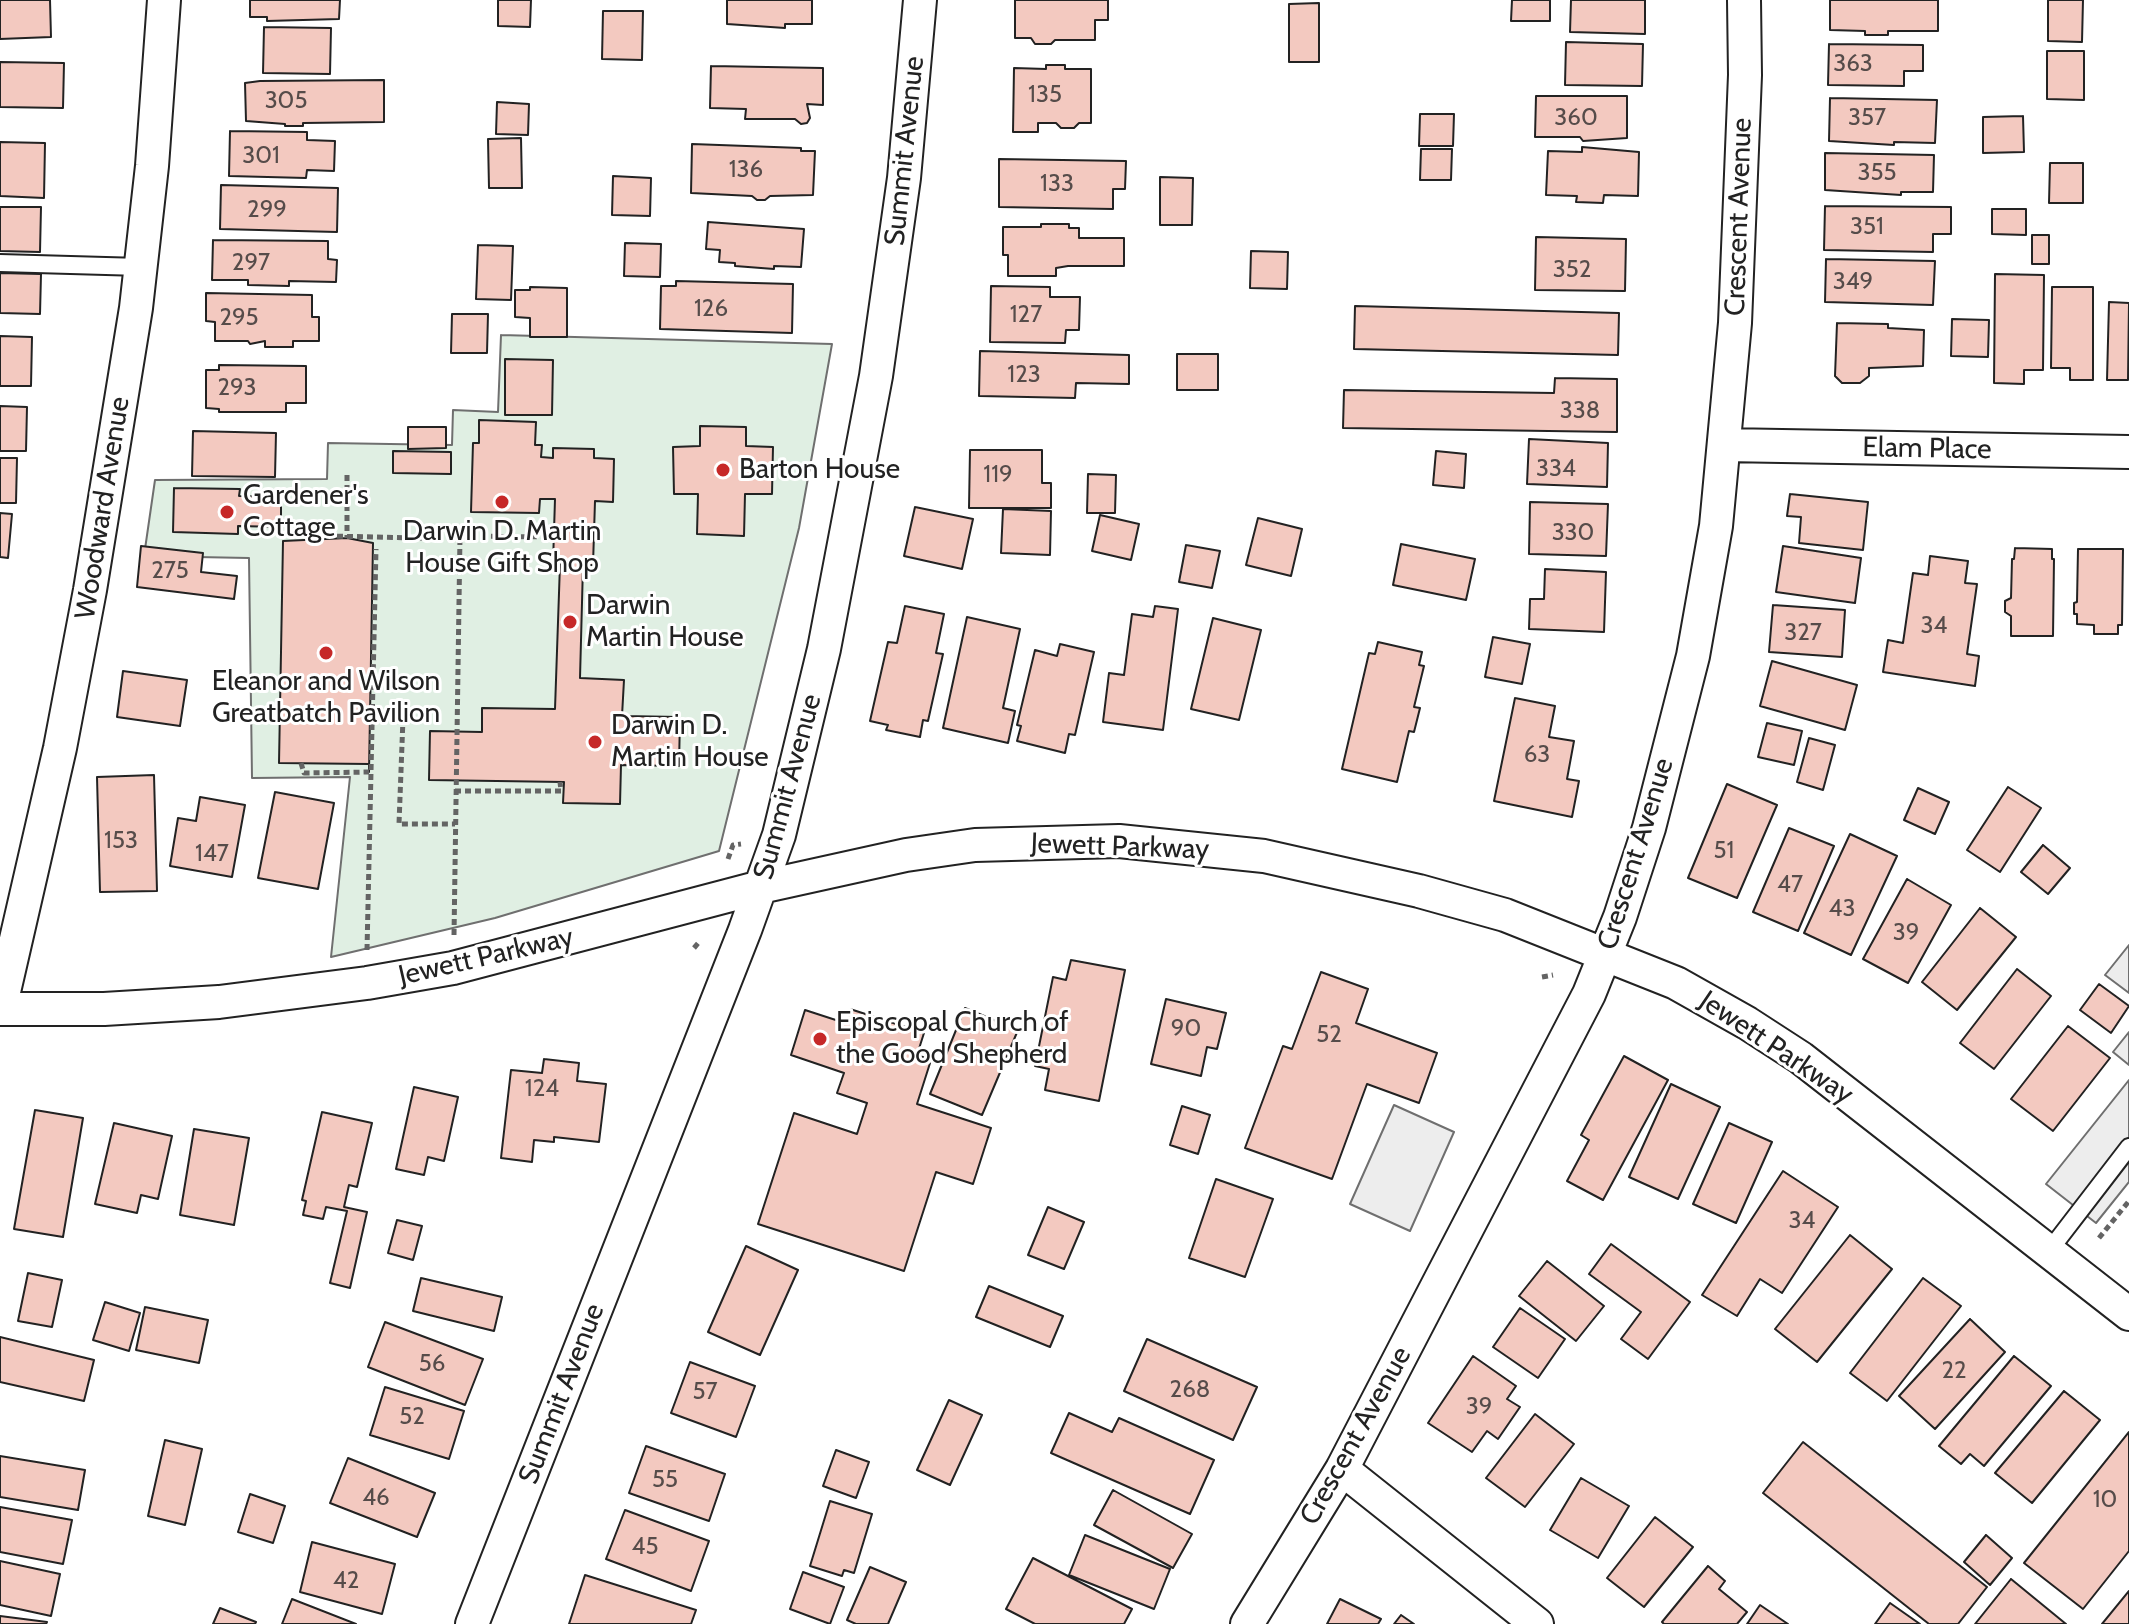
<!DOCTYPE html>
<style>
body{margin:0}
canvas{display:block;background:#fff}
</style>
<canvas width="2129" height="1624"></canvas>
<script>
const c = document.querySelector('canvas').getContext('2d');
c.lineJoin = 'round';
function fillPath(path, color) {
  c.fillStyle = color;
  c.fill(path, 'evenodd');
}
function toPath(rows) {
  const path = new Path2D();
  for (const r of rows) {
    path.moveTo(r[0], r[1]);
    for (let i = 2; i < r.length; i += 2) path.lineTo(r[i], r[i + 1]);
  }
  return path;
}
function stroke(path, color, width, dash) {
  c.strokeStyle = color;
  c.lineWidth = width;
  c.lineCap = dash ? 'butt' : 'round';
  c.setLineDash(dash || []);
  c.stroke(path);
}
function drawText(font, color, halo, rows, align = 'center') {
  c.font = font + ' Cabin,sans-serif';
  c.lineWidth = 6;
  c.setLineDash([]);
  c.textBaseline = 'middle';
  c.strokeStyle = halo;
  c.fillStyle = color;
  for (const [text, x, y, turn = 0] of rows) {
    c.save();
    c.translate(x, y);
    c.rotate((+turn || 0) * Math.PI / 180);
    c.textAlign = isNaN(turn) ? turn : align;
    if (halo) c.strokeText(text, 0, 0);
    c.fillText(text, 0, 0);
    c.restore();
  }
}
const green = toPath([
 [501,335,832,344,799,528,719,851,495,918,331,957,350,777,252,778,249,558,144,556,155,480,327,479,328,443,452,445,453,410,498,412,501,335]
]);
const parking = toPath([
 [2129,945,2129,993,2105,975,2129,945],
 [2129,1032,2129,1065,2113,1052,2129,1032],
 [2129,1080,2129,1182,2096,1223,2046,1184,2129,1080],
 [1394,1105,1454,1132,1410,1231,1350,1204,1394,1105]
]);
const building = toPath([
 [0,0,50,0,51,37,0,39,0,0],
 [250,0,340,0,339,19,267,21,267,17,250,17,250,0],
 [498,0,531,0,530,27,498,26,498,0],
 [727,0,812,0,812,24,785,24,785,28,727,24,727,0],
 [1015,0,1108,0,1108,20,1095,20,1095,40,1055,40,1051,44,1035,44,1031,38,1015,38,1015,0],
 [1512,0,1550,0,1550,21,1511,21,1512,0],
 [1571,0,1645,0,1645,34,1570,32,1571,0],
 [1830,0,1938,0,1938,31,1888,31,1888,35,1865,35,1865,31,1830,30,1830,0],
 [2048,0,2083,0,2082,42,2048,41,2048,0],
 [1319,3,1319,62,1289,62,1289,4,1319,3],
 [603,11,643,11,642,60,602,59,603,11],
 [264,27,331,28,330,74,263,73,264,27],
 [1566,42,1643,44,1642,86,1565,85,1566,42],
 [1829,44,1923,45,1923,71,1904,71,1904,86,1828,85,1829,44],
 [2047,51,2084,51,2084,100,2047,99,2047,51],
 [0,62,64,63,63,108,0,107,0,62],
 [1046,65,1065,65,1065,69,1091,69,1091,123,1079,123,1074,128,1061,128,1056,123,1038,123,1038,132,1013,132,1014,68,1046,69,1046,65],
 [711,66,823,68,823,105,807,104,810,118,807,123,801,124,795,119,745,119,746,109,710,108,711,66],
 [384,80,384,122,303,123,303,126,285,126,285,124,246,121,245,83,260,81,384,80],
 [1536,96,1627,96,1627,138,1583,141,1580,137,1535,137,1536,96],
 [1830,98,1937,100,1935,143,1894,142,1894,145,1829,141,1830,98],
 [497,102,529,104,528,135,496,134,497,102],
 [1420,114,1454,114,1453,146,1419,146,1420,114],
 [2023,116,2024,152,1983,153,1983,117,2023,116],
 [230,131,307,132,307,140,335,141,334,171,307,170,306,178,229,176,230,131],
 [521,138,522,188,489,188,488,139,521,138],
 [0,142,45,143,44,198,0,196,0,142],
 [692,144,801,148,801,151,815,151,813,195,770,196,765,200,757,200,752,196,691,193,692,144],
 [1582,147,1639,152,1638,196,1604,195,1603,203,1576,202,1577,196,1546,195,1548,151,1582,152,1582,147],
 [1421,149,1452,149,1451,180,1420,180,1421,149],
 [1825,153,1934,155,1933,192,1901,192,1901,195,1825,190,1825,153],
 [999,159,1126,161,1125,189,1113,189,1113,209,999,207,999,159],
 [2050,163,2083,163,2083,203,2049,203,2050,163],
 [613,176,651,178,650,216,612,215,613,176],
 [1160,177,1193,178,1192,225,1160,225,1160,177],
 [221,185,338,188,337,232,220,229,221,185],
 [1825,206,1951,207,1951,234,1933,234,1933,252,1824,250,1825,206],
 [0,207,41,207,40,252,0,251,0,207],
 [1992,209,2026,209,2026,235,1992,234,1992,209],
 [708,222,804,229,801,267,774,266,774,269,735,266,735,263,719,262,720,250,706,249,708,222],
 [1041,224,1069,224,1069,228,1079,228,1079,238,1124,238,1124,266,1068,266,1056,268,1056,276,1008,276,1008,255,1003,255,1003,227,1041,227,1041,224],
 [2032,235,2049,235,2049,264,2032,264,2032,235],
 [1536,237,1626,239,1625,291,1535,290,1536,237],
 [213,240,328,241,328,259,337,260,336,282,289,281,289,286,248,285,248,280,212,280,213,240],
 [625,243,661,244,660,277,624,276,625,243],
 [478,245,513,246,511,300,476,299,478,245],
 [1251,251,1288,252,1287,289,1250,288,1251,251],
 [1826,259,1935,261,1933,305,1825,302,1826,259],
 [0,273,41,274,40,314,0,313,0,273],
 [1995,274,2044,275,2043,370,2024,370,2024,384,1994,383,1995,274],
 [676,281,793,284,792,333,660,329,661,286,676,286,676,281],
 [991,286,1050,287,1050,297,1080,297,1079,330,1066,330,1065,343,990,342,991,286],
 [530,287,567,288,567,337,530,337,530,318,515,317,515,290,530,290,530,287],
 [2052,287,2093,287,2093,380,2070,380,2070,368,2051,368,2052,287],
 [206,293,312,295,312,317,319,317,319,341,293,341,293,347,265,347,265,341,250,344,248,341,215,341,215,322,206,321,206,293],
 [2109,302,2129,303,2128,380,2107,380,2109,302],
 [1355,306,1619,313,1618,355,1354,349,1355,306],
 [452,314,488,314,487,353,451,353,452,314],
 [1952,319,1989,320,1988,357,1951,356,1952,319],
 [1837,323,1888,324,1888,328,1924,330,1923,366,1869,368,1869,376,1860,383,1842,383,1835,376,1837,323],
 [0,336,32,337,31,386,0,386,0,336],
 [980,351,1129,355,1129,384,1076,383,1075,398,979,396,980,351],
 [1177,354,1218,354,1218,390,1177,390,1177,354],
 [505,359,553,360,552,415,505,415,505,359],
 [219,365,306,366,306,403,286,403,286,412,219,412,219,409,206,408,206,370,219,370,219,365],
 [1555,378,1617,379,1617,432,1343,428,1344,390,1554,393,1555,378],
 [0,406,27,407,26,451,0,451,0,406],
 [479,420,536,422,535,445,542,445,541,457,553,458,553,448,594,449,594,458,614,459,613,502,595,501,593,565,583,565,580,678,624,680,622,716,680,717,679,766,621,765,620,804,563,803,564,782,429,780,430,731,482,732,482,708,555,709,560,564,553,563,555,499,540,499,539,513,471,512,473,443,479,443,479,420],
 [700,426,746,427,746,446,773,447,772,494,745,494,744,536,697,534,698,494,674,494,673,447,700,446,700,426],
 [408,427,446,427,446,448,408,449,408,427],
 [193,431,276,433,275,477,192,476,193,431],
 [1529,439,1608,443,1607,487,1527,484,1529,439],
 [970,450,1042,450,1042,483,1051,483,1051,508,969,508,970,450],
 [393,451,451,452,451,474,393,473,393,451],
 [1436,451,1466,454,1464,488,1433,485,1436,451],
 [0,458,17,458,16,503,0,503,0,458],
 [1088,474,1116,475,1115,513,1087,513,1088,474],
 [174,488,240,489,239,496,281,497,281,527,238,526,238,534,173,532,174,488],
 [1790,494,1868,502,1863,550,1799,543,1801,517,1787,516,1790,494],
 [1530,502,1608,504,1606,556,1529,554,1530,502],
 [915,507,973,519,962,569,904,556,915,507],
 [1003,509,1051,511,1050,555,1001,553,1003,509],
 [0,513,12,514,8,558,0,557,0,513],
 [1100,515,1139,524,1131,560,1092,551,1100,515],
 [1258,518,1302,529,1291,576,1246,565,1258,518],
 [347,538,373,543,369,772,369,764,279,763,283,541,347,538],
 [1401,544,1475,559,1466,600,1393,585,1401,544],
 [1186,545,1220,551,1212,588,1179,582,1186,545],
 [141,546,203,553,201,572,237,576,234,599,137,587,141,546],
 [1783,546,1861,558,1855,603,1776,592,1783,546],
 [2015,548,2052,549,2052,559,2054,559,2053,636,2011,636,2011,616,2005,612,2005,601,2011,598,2012,559,2014,559,2015,548],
 [2078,549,2123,549,2122,625,2118,625,2118,634,2094,634,2094,625,2077,624,2077,614,2074,614,2074,603,2077,602,2078,549],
 [1930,556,1968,561,1965,583,1977,584,1967,654,1979,656,1975,686,1883,672,1888,640,1903,643,1913,573,1928,575,1930,556],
 [1545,569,1606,572,1604,632,1529,629,1530,599,1544,599,1545,569],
 [1773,605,1845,610,1842,657,1769,652,1773,605],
 [905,606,944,614,936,653,943,654,928,721,923,720,920,737,886,730,888,725,870,721,888,642,897,643,905,606],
 [1155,606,1178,609,1163,730,1103,722,1109,673,1124,675,1132,614,1153,617,1155,606],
 [967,617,1020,629,1003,708,1015,711,1008,743,943,728,967,617],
 [1213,618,1261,630,1239,720,1191,709,1213,618],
 [1493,637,1530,644,1522,684,1485,677,1493,637],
 [1378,642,1422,652,1419,665,1424,666,1414,707,1420,708,1414,732,1409,731,1397,782,1342,769,1369,653,1375,654,1378,642],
 [1060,644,1094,652,1075,735,1069,734,1065,753,1017,741,1021,726,1017,725,1035,650,1057,656,1060,644],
 [1772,661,1857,685,1845,730,1760,706,1772,661],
 [123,671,187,680,180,726,117,717,123,671],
 [1515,698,1555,706,1549,737,1574,741,1567,779,1579,781,1572,817,1494,801,1515,698],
 [1767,723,1802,731,1794,765,1758,757,1767,723],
 [1809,738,1835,745,1823,790,1797,782,1809,738],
 [154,775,157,891,100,892,97,777,154,775],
 [1727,784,1777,805,1737,898,1688,878,1727,784],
 [2008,787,2041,808,2000,872,1967,850,2008,787],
 [1918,788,1949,802,1935,834,1904,820,1918,788],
 [275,792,334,803,318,889,258,878,275,792],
 [200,797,245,805,232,877,170,866,178,818,196,821,200,797],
 [1789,828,1834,846,1798,931,1753,912,1789,828],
 [1850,834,1897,856,1851,955,1804,933,1850,834],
 [2043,845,2070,868,2048,894,2021,872,2043,845],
 [1907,879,1951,905,1908,983,1863,959,1907,879],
 [1980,908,2016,937,1957,1010,1922,982,1980,908],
 [1071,960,1125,970,1099,1101,1045,1090,1049,1069,1035,1066,1053,977,1066,980,1071,960],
 [2017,969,2051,996,1994,1069,1960,1043,2017,969],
 [1321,972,1368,989,1356,1023,1437,1053,1419,1103,1367,1084,1332,1179,1245,1148,1283,1046,1292,1049,1321,972],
 [2099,984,2129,1006,2111,1033,2080,1010,2099,984],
 [1166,999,1226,1013,1217,1049,1207,1047,1201,1076,1151,1064,1166,999],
 [965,1008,1018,1030,982,1115,930,1094,965,1008],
 [850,1009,924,1033,917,1055,931,1060,917,1104,991,1128,973,1184,936,1172,904,1271,758,1224,794,1113,857,1134,867,1103,837,1093,844,1073,791,1055,805,1010,845,1023,850,1009],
 [2068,1026,2110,1058,2053,1131,2011,1099,2068,1026],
 [1624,1056,1668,1080,1603,1200,1567,1181,1589,1140,1581,1135,1624,1056],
 [544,1059,579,1063,577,1081,606,1084,599,1142,554,1137,554,1142,534,1140,532,1162,501,1158,511,1070,542,1073,544,1059],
 [1671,1084,1720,1107,1678,1199,1629,1177,1671,1084],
 [414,1087,458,1097,444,1161,428,1157,424,1175,396,1169,414,1087],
 [1182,1106,1210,1115,1198,1154,1170,1145,1182,1106],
 [35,1110,83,1118,63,1237,14,1229,35,1110],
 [322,1112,372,1123,357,1187,349,1185,344,1207,367,1212,350,1288,330,1283,347,1211,326,1207,323,1219,303,1215,306,1201,302,1200,322,1112],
 [114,1123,172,1136,158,1199,141,1195,137,1213,95,1204,114,1123],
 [1729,1123,1772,1142,1736,1223,1693,1204,1729,1123],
 [194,1129,249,1138,234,1225,180,1215,194,1129],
 [1783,1171,1838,1207,1782,1293,1760,1279,1737,1316,1702,1295,1783,1171],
 [1216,1179,1273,1199,1245,1277,1189,1258,1216,1179],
 [1048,1207,1084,1222,1064,1269,1028,1255,1048,1207],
 [397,1220,422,1226,413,1260,388,1253,397,1220],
 [1850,1235,1892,1269,1817,1362,1775,1329,1850,1235],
 [1611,1244,1690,1302,1648,1359,1621,1339,1641,1312,1589,1274,1611,1244],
 [746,1246,798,1270,760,1355,708,1332,746,1246],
 [1547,1261,1604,1306,1576,1341,1519,1296,1547,1261],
 [28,1273,62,1280,52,1327,18,1321,28,1273],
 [421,1278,502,1297,494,1331,413,1311,421,1278],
 [1923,1278,1961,1306,1887,1401,1850,1373,1923,1278],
 [989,1286,1063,1316,1050,1347,976,1317,989,1286],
 [105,1302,140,1313,129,1351,93,1340,105,1302],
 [145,1307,208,1320,199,1363,136,1350,145,1307],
 [1520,1308,1565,1339,1538,1378,1493,1347,1520,1308],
 [1970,1319,2005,1352,1935,1429,1899,1396,1970,1319],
 [385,1322,483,1359,465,1405,368,1367,385,1322],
 [0,1337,94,1360,84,1401,0,1382,0,1337],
 [1147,1339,1257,1387,1233,1440,1124,1391,1147,1339],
 [1473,1356,1516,1386,1507,1399,1520,1407,1498,1439,1487,1431,1472,1452,1428,1423,1473,1356],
 [2014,1356,2051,1386,1984,1466,1970,1454,1961,1464,1939,1446,2014,1356],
 [690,1362,755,1386,736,1437,671,1413,690,1362],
 [385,1387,464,1411,449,1459,370,1435,385,1387],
 [2064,1391,2100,1420,2032,1503,1995,1473,2064,1391],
 [949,1400,982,1415,950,1485,917,1470,949,1400],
 [1069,1413,1112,1432,1119,1418,1214,1460,1190,1514,1051,1453,1069,1413],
 [1535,1414,1574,1444,1525,1507,1486,1478,1535,1414],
 [2129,1432,2129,1551,2083,1609,2024,1563,2129,1432],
 [165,1440,202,1449,185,1525,148,1516,165,1440],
 [1803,1442,1987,1587,1958,1624,1929,1624,1763,1493,1803,1442],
 [646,1446,725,1474,709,1521,629,1493,646,1446],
 [836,1450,869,1462,856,1498,823,1486,836,1450],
 [0,1456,85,1470,78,1510,0,1497,0,1456],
 [348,1458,435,1493,417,1537,330,1503,348,1458],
 [1581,1478,1629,1506,1598,1558,1550,1530,1581,1478],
 [1113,1490,1192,1534,1173,1568,1094,1525,1113,1490],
 [250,1494,285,1506,273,1543,238,1532,250,1494],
 [830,1501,872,1514,854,1573,844,1570,842,1576,810,1566,830,1501],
 [0,1507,72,1520,63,1564,0,1552,0,1507],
 [625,1510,709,1541,691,1591,606,1559,625,1510],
 [1655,1517,1693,1547,1644,1607,1607,1578,1655,1517],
 [1085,1535,1170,1569,1154,1609,1069,1575,1085,1535],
 [1986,1535,2012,1558,1990,1585,1964,1562,1986,1535],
 [312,1542,395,1564,382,1614,300,1592,312,1542],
 [1033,1558,1132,1609,1124,1624,1035,1624,1006,1609,1033,1558],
 [0,1561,60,1574,51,1616,0,1605,0,1561],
 [1708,1566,1725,1581,1719,1589,1747,1612,1737,1624,1664,1624,1662,1622,1708,1566],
 [870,1567,906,1582,888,1624,856,1624,847,1620,870,1567],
 [803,1572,844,1587,830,1624,790,1609,803,1572],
 [585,1575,696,1610,691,1624,569,1624,585,1575],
 [2011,1579,2066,1624,1975,1624,2011,1579],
 [2129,1591,2129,1624,2102,1624,2129,1591],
 [292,1599,356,1624,282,1624,292,1599],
 [1340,1599,1381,1619,1378,1624,1327,1624,1340,1599],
 [1890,1603,1920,1624,1875,1624,1890,1603],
 [1760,1605,1788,1624,1747,1624,1760,1605],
 [220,1608,256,1622,255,1624,213,1624,220,1608],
 [1401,1615,1414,1624,1394,1624,1401,1615],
 [0,1616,47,1622,46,1624,0,1624,0,1616]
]);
const path = toPath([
 [347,475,347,538],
 [287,535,460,539],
 [372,717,403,718,399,824,455,824],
 [301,763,304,773,369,772],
 [455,791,561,791,560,782],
 [728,859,733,845,741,844],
 [454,935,460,536,554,537],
 [694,948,700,941],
 [367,950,376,549],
 [1542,977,1553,975],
 [2099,1238,2129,1201]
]);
const service = toPath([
 [0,263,141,267],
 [2049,1251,2129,1147]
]);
const minor = toPath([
 [1724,445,2129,452],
 [0,1009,104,1009,219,1002,367,983,453,968,761,887,906,855,975,845,1119,841,1264,856,1419,891,1505,915,1676,983,1747,1023,1801,1058,2129,1314],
 [0,1009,60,748,90,590,136,308,152,166,164,0],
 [1342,1469,1537,1624],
 [472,1624,745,930,779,835,824,649,876,376,904,178,920,0],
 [1247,1624,1342,1469,1589,994,1620,917,1649,828,1693,656,1716,526,1735,323,1745,75,1744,0]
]);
const markers = [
 [723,470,8,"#c62828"],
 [502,502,8,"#c62828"],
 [227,512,8,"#c62828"],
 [570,622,8,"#c62828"],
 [326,653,8,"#c62828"],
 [595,742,8,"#c62828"],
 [820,1039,8,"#c62828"]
];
const numberNames = [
 ["363",1853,64],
 ["135",1045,95],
 ["305",286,101],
 ["360",1576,118],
 ["357",1867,118],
 ["301",261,156],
 ["136",746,170],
 ["355",1877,173],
 ["133",1057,184],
 ["299",267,210],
 ["351",1867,227],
 ["297",251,263],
 ["352",1572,270],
 ["349",1853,282],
 ["126",711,309],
 ["127",1026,315],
 ["295",239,318],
 ["123",1024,375],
 ["293",237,388],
 ["338",1580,411],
 ["334",1556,469],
 ["119",998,475],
 ["330",1573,533],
 ["275",170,571],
 ["34",1934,626],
 ["327",1803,633],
 ["63",1537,755],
 ["153",121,841],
 ["51",1724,851],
 ["147",212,854],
 ["47",1790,885],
 ["43",1842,909],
 ["39",1906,933],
 ["90",1186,1029],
 ["52",1329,1035],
 ["124",542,1089],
 ["34",1802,1221],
 ["56",432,1364],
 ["22",1954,1371],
 ["268",1190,1390],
 ["57",705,1392],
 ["39",1479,1407],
 ["52",412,1417],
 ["55",665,1480],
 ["46",376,1498],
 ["10",2105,1500],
 ["45",645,1547],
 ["42",346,1581]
];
const streetNames = [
 ["Summit Avenue",905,151,-84],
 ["Crescent Avenue",1739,217,-88],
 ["Elam Place",1927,449,1],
 ["Woodward Avenue",103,508,-81],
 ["Summit Avenue",788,787,-75],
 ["Jewett Parkway",1120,847,2],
 ["Crescent Avenue",1636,854,-73],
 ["Jewett Parkway",486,957,-13],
 ["Jewett Parkway",1776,1048,34],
 ["Summit Avenue",562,1394,-69],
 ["Crescent Avenue",1356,1436,-61]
];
const poiNames = [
 ["Barton House",739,470],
 ["Gardener's",243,496],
 ["Cottage",243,528],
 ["Darwin D. Martin",502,532,"center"],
 ["House Gift Shop",502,564,"center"],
 ["Darwin",586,606],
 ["Martin House",586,638],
 ["Eleanor and Wilson",326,682,"center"],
 ["Greatbatch Pavilion",326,714,"center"],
 ["Darwin D.",611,726],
 ["Martin House",611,758],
 ["Episcopal Church of",836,1023],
 ["the Good Shepherd",836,1055]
];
fillPath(green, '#e0efe3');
stroke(green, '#6f6f6f', 2);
fillPath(parking, '#ededed');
stroke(parking, '#6f6f6f', 2);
fillPath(building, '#f3c9c0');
stroke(building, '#222', 2);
stroke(service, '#222', 20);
stroke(minor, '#222', 36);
stroke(path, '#646464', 5, [6, 4]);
stroke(service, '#fff', 16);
stroke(minor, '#fff', 32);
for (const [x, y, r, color] of markers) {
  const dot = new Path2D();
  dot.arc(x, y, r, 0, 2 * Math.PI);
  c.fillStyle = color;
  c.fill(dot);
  stroke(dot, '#fff', 3);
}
drawText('24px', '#564c4a', null, numberNames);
drawText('28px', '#222', '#fff', streetNames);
drawText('28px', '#222', '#fff', poiNames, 'left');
</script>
